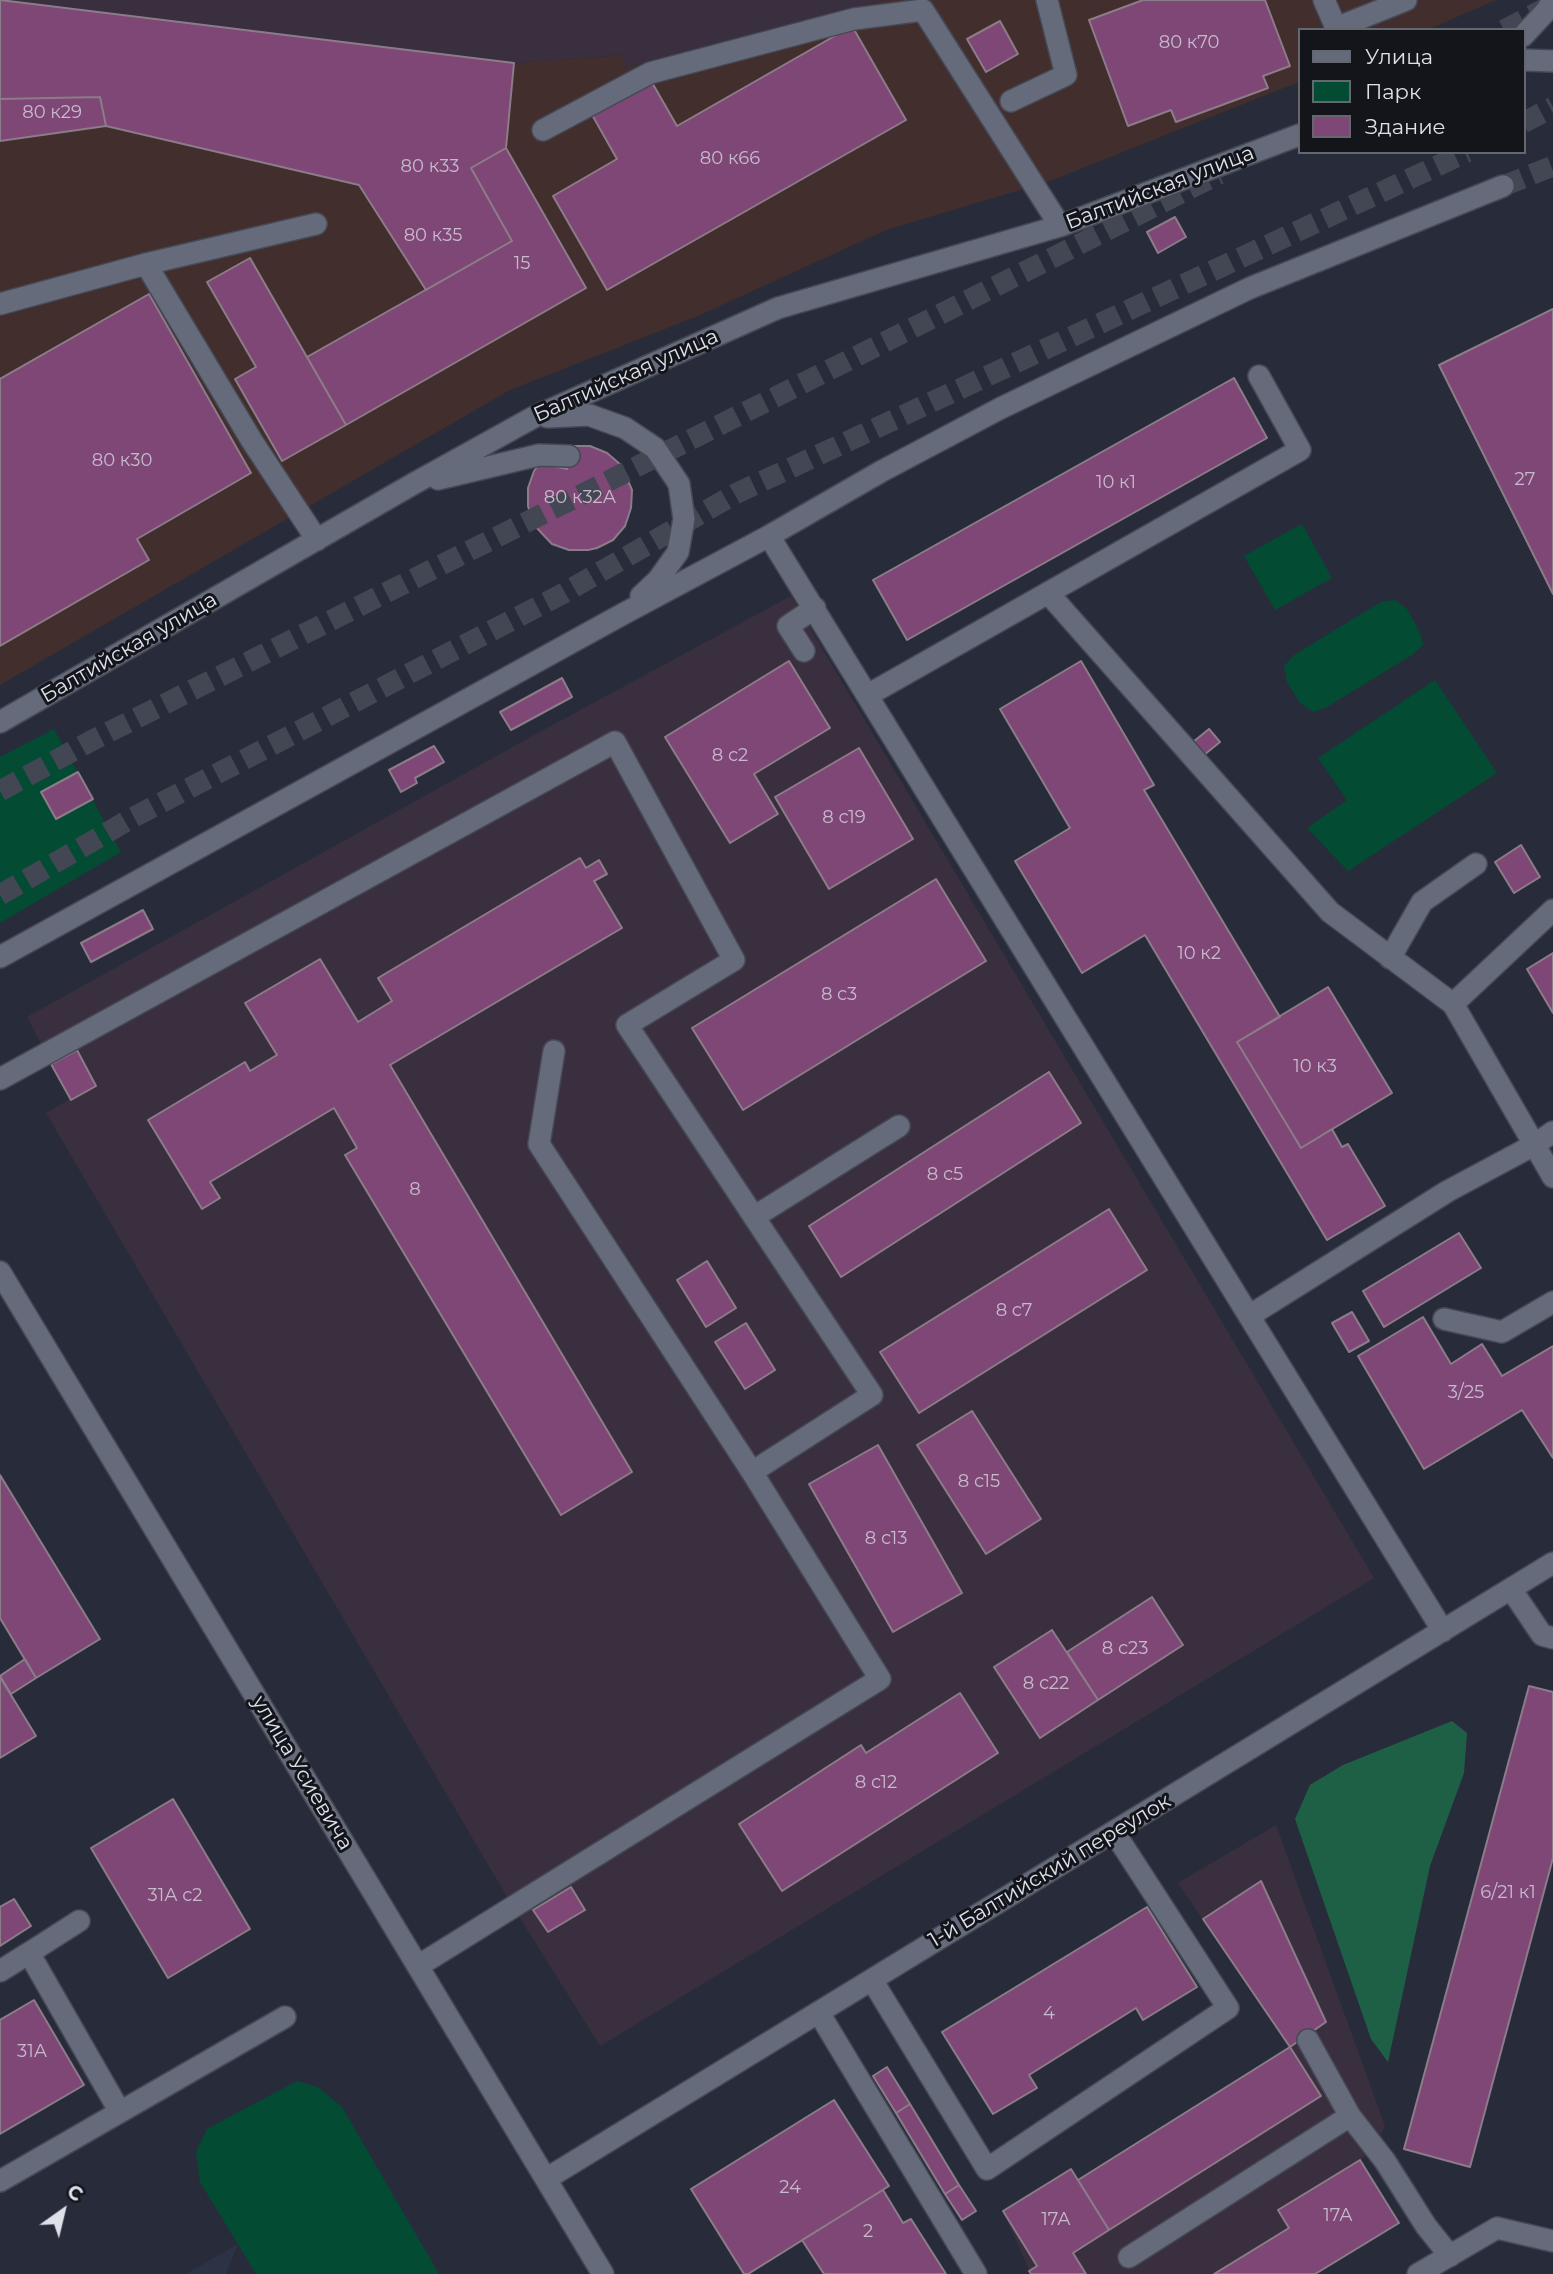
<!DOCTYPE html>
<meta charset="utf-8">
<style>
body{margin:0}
#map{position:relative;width:1553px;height:2274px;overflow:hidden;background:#282c3a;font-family:Montserrat,sans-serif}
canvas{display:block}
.legend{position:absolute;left:1298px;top:28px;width:228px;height:126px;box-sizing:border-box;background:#13151b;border:2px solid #64676e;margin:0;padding:9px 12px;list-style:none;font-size:21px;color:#dee1ea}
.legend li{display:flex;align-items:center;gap:14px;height:35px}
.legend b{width:35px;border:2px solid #64676e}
.north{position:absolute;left:28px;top:2176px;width:70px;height:70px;-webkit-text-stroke:5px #13151b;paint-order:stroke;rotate:34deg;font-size:19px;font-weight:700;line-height:28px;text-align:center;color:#dee1ea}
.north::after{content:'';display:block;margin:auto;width:24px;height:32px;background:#dee1ea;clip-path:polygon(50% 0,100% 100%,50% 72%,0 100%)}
</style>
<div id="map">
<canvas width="1553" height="2274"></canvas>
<ul class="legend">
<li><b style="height:9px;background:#666b7b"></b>Улица</li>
<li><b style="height:19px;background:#034b33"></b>Парк</li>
<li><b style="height:19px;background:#7e4775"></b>Здание</li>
</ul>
<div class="north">С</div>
</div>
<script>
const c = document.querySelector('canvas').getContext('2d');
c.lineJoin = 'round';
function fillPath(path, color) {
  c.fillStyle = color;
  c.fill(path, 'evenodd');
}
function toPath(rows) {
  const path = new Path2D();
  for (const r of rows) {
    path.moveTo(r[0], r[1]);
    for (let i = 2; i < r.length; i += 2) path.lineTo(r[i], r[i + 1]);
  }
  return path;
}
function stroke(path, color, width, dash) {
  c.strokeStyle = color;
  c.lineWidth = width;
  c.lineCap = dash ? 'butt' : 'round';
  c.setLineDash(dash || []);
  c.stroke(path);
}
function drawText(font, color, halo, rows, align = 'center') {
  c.font = font + ' Montserrat,sans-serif';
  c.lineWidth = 6;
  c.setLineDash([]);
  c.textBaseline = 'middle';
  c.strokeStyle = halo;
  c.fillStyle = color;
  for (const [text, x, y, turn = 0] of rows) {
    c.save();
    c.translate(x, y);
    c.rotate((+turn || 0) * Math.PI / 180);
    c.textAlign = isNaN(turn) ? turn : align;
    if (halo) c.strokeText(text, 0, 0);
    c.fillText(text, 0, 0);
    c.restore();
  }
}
const commercial = toPath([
 [0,0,514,63,623,55,625,67,695,53,884,0,1496,0,1427,30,1299,30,1299,82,1050,181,886,230,698,316,510,390,0,685]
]);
const industrial = toPath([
 [0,0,884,0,695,53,624,67,622,55,514,63],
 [791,596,1374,1578,600,2046,513,1907,46,1113,70,1099,27,1017,536,734],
 [1276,1825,1385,2126,1374,2147,1360,2160,1399,2223,1315,2274,1031,2274,1003,2211,1071,2169,1079,2180,1290,2047,1178,1883]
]);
const built = toPath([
 [238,2244,226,2274,186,2274]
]);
const green = toPath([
 [1302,524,1332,578,1275,610,1244,556],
 [1395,600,1407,609,1420,632,1423,645,1412,655,1327,707,1314,712,1300,703,1287,682,1284,666,1294,655,1381,602],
 [1435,680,1497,773,1348,871,1307,828,1347,800,1318,758],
 [54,729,121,852,0,923,0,757],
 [297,2081,318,2087,342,2107,439,2274,256,2274,200,2182,196,2152,207,2129]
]);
const forest = toPath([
 [1452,1721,1467,1733,1464,1773,1430,1866,1388,2062,1371,2039,1295,1819,1310,1785,1343,1765]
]);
const building = toPath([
 [0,0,514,63,506,148,471,168,512,241,426,290,359,185,106,126,100,97,0,99,0,0],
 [1143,0,1265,0,1290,66,1263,76,1268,88,1176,122,1171,110,1128,126,1089,20,1143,0],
 [1000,21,1018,54,986,72,967,39,1000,21],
 [852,26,906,120,607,290,553,196,617,159,591,113,650,79,677,126,852,26],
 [100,97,106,126,0,141,0,99,100,97],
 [506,148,586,288,346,425,307,357,512,241,471,168,506,148],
 [1175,217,1186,237,1158,253,1147,232,1175,217],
 [250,258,346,425,282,461,235,379,256,367,207,282,250,258],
 [149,294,251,473,137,539,149,560,0,646,0,379,149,294],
 [1553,309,1553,594,1439,365,1553,309],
 [1234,378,1267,438,907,640,873,580,1234,378],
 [571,446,590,446,607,453,621,465,632,490,631,508,625,526,613,540,597,548,588,550,569,550,552,544,533,524,528,506,528,488,534,471,540,463,567,469,571,446],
 [789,661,830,728,754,774,778,814,730,843,665,737,789,661],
 [1081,661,1154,785,1144,790,1280,1017,1237,1042,1301,1148,1332,1129,1342,1147,1348,1144,1385,1206,1327,1240,1145,935,1082,973,1015,861,1070,828,1000,709,1081,661],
 [562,678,572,697,511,730,500,712,562,678],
 [1209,729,1220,742,1204,755,1193,742,1209,729],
 [434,746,444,762,415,778,417,783,401,792,389,770,434,746],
 [859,748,913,839,829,889,775,797,859,748],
 [78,772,93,799,56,819,41,792,78,772],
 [1521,845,1540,877,1514,893,1495,862,1521,845],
 [580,858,586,868,599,860,607,874,594,881,622,928,390,1065,632,1472,561,1515,345,1155,357,1148,334,1108,210,1182,220,1198,202,1209,148,1120,245,1062,250,1071,277,1055,245,1003,320,959,358,1022,392,1001,378,978,580,858],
 [936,879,986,961,743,1110,692,1028,936,879],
 [143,910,153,929,91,962,81,943,143,910],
 [1553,953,1553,1013,1527,969,1553,953],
 [1328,987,1392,1093,1301,1148,1237,1042,1328,987],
 [77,1050,96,1086,71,1100,51,1064,77,1050],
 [1049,1072,1081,1123,841,1277,809,1226,1049,1072],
 [1109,1209,1147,1270,919,1413,880,1352,1109,1209],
 [1459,1233,1481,1268,1384,1327,1363,1291,1459,1233],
 [707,1261,736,1308,706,1327,677,1280,707,1261],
 [1352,1312,1369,1341,1349,1352,1332,1323,1352,1312],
 [1423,1317,1451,1364,1482,1344,1502,1376,1553,1346,1553,1458,1522,1410,1424,1469,1358,1356,1423,1317],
 [746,1323,775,1370,745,1389,715,1342,746,1323],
 [972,1411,1041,1519,986,1554,917,1445,972,1411],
 [878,1445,962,1593,893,1632,809,1484,878,1445],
 [0,1475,100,1639,36,1678,0,1618,0,1475],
 [1152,1597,1183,1645,1098,1700,1067,1652,1152,1597],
 [1052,1630,1098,1700,1040,1738,994,1667,1052,1630],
 [25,1659,36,1678,11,1694,0,1676,25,1659],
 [0,1677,36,1736,0,1758,0,1677],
 [1529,1686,1553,1692,1553,1858,1470,2167,1404,2149,1529,1686],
 [960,1693,998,1753,782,1891,739,1824,861,1745,866,1753,960,1693],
 [173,1799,250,1929,168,1978,91,1848,173,1799],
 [1261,1881,1326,2022,1290,2047,1203,1919,1261,1881],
 [571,1887,585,1910,548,1932,533,1910,571,1887],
 [14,1899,31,1926,0,1946,0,1907,14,1899],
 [1147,1907,1197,1987,1143,2020,1136,2008,1029,2075,1037,2088,993,2114,942,2032,1147,1907],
 [34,2000,84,2085,0,2134,0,2020,34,2000],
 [1290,2047,1321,2096,1109,2230,1078,2180,1290,2047],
 [887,2067,910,2104,896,2113,873,2076,887,2067],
 [834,2100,889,2186,748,2274,744,2274,691,2189,834,2100],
 [910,2104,959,2185,945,2194,896,2113,910,2104],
 [1360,2160,1399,2223,1315,2274,1214,2274,1289,2228,1278,2210,1360,2160],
 [1071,2169,1109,2230,1073,2253,1086,2274,1031,2274,1029,2271,1037,2266,1003,2211,1071,2169],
 [959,2185,976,2211,962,2220,945,2194,959,2185],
 [883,2190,903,2223,911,2219,946,2274,824,2274,802,2240,883,2190]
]);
const minorTunnel = toPath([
 [1503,186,1553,166]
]);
const majorTunnel = toPath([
 [1504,30,1548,7],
 [1523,123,1553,107],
 [0,791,91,741,1219,174],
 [0,895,132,818,564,593,735,494,1467,152]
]);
const minor = toPath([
 [1324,0,1337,30],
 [1336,28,1406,0],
 [1523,36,1547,10,1553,0],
 [1523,60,1553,61],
 [1011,101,1066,75,1047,0],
 [543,130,650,73,854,19,923,10,1060,226],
 [146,264,316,224],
 [0,304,146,264,252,441,317,540],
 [547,417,589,415,625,428,655,448,679,484,684,519,678,552,658,580,641,596],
 [438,479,539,455,569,456],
 [769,536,1443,1631],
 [1048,593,1330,912,1453,1004,1553,1177],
 [804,651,788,626,815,608],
 [868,695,1300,450,1259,376],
 [0,722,413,484,534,417,778,308,1060,226,1299,135],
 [0,957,623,614,769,536,882,471,1001,408,1250,288,1503,186],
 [1390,958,1422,902,1476,864],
 [1453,1004,1553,910],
 [0,1079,615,742,734,960,627,1025,872,1395,752,1472],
 [754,1217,899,1126],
 [0,1272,603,2274],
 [1249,1316,1448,1191,1534,1145,1553,1132],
 [1444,1319,1502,1332,1553,1302],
 [1511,1589,1542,1635,1553,1638],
 [29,1953,79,1921],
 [418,1966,880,1679,752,1472,539,1144,554,1051],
 [0,1971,29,1953,120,2112],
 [872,1980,987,2169,1228,2008,1114,1832],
 [819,2013,976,2274],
 [1308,2040,1350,2116],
 [546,2179,1553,1563],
 [0,2181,285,2017],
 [1129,2257,1350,2116,1385,2161,1426,2226,1450,2256],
 [1418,2274,1497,2228,1553,2241]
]);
const numberNames = [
 ["80 к70",1189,43],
 ["80 к29",52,113],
 ["80 к66",730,159],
 ["80 к33",430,167],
 ["80 к35",433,236],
 ["15",522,264],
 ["80 к30",122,461],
 ["27",1525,480],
 ["10 к1",1116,483],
 ["80 к32А",580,498],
 ["8 с2",730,756],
 ["8 с19",844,818],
 ["10 к2",1199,954],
 ["8 с3",839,995],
 ["10 к3",1315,1067],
 ["8 с5",945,1175],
 ["8",415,1190],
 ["8 с7",1014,1311],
 ["3/25",1466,1393],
 ["8 с15",979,1482],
 ["8 с13",886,1539],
 ["8 с23",1125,1649],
 ["8 с22",1046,1684],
 ["8 с12",876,1783],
 ["6/21 к1",1508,1893],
 ["31А с2",175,1896],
 ["4",1049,2014],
 ["31А",32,2052],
 ["24",790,2188],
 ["17А",1338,2216],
 ["17А",1056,2220],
 ["2",868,2232]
];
const streetNames = [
 ["Балтийская улица",1160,188,-21],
 ["Балтийская улица",626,376,-24],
 ["Балтийская улица",129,648,-30],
 ["улица Усиевича",302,1773,59],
 ["1-й Балтийский переулок",1050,1871,-31]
];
fillPath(commercial, '#422e2c');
fillPath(industrial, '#3a2f3f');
fillPath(built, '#2d3347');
fillPath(green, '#034b33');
fillPath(forest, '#1e6046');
fillPath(building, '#7e4775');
stroke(building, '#8c7c89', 2);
stroke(minorTunnel, '#434754', 21, [21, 10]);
stroke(majorTunnel, '#434754', 21, [21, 10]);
stroke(minor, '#464955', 24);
stroke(minor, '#666b7b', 21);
drawText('18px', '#c6bacd', null, numberNames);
drawText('21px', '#dee1ea', '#13151b', streetNames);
</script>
